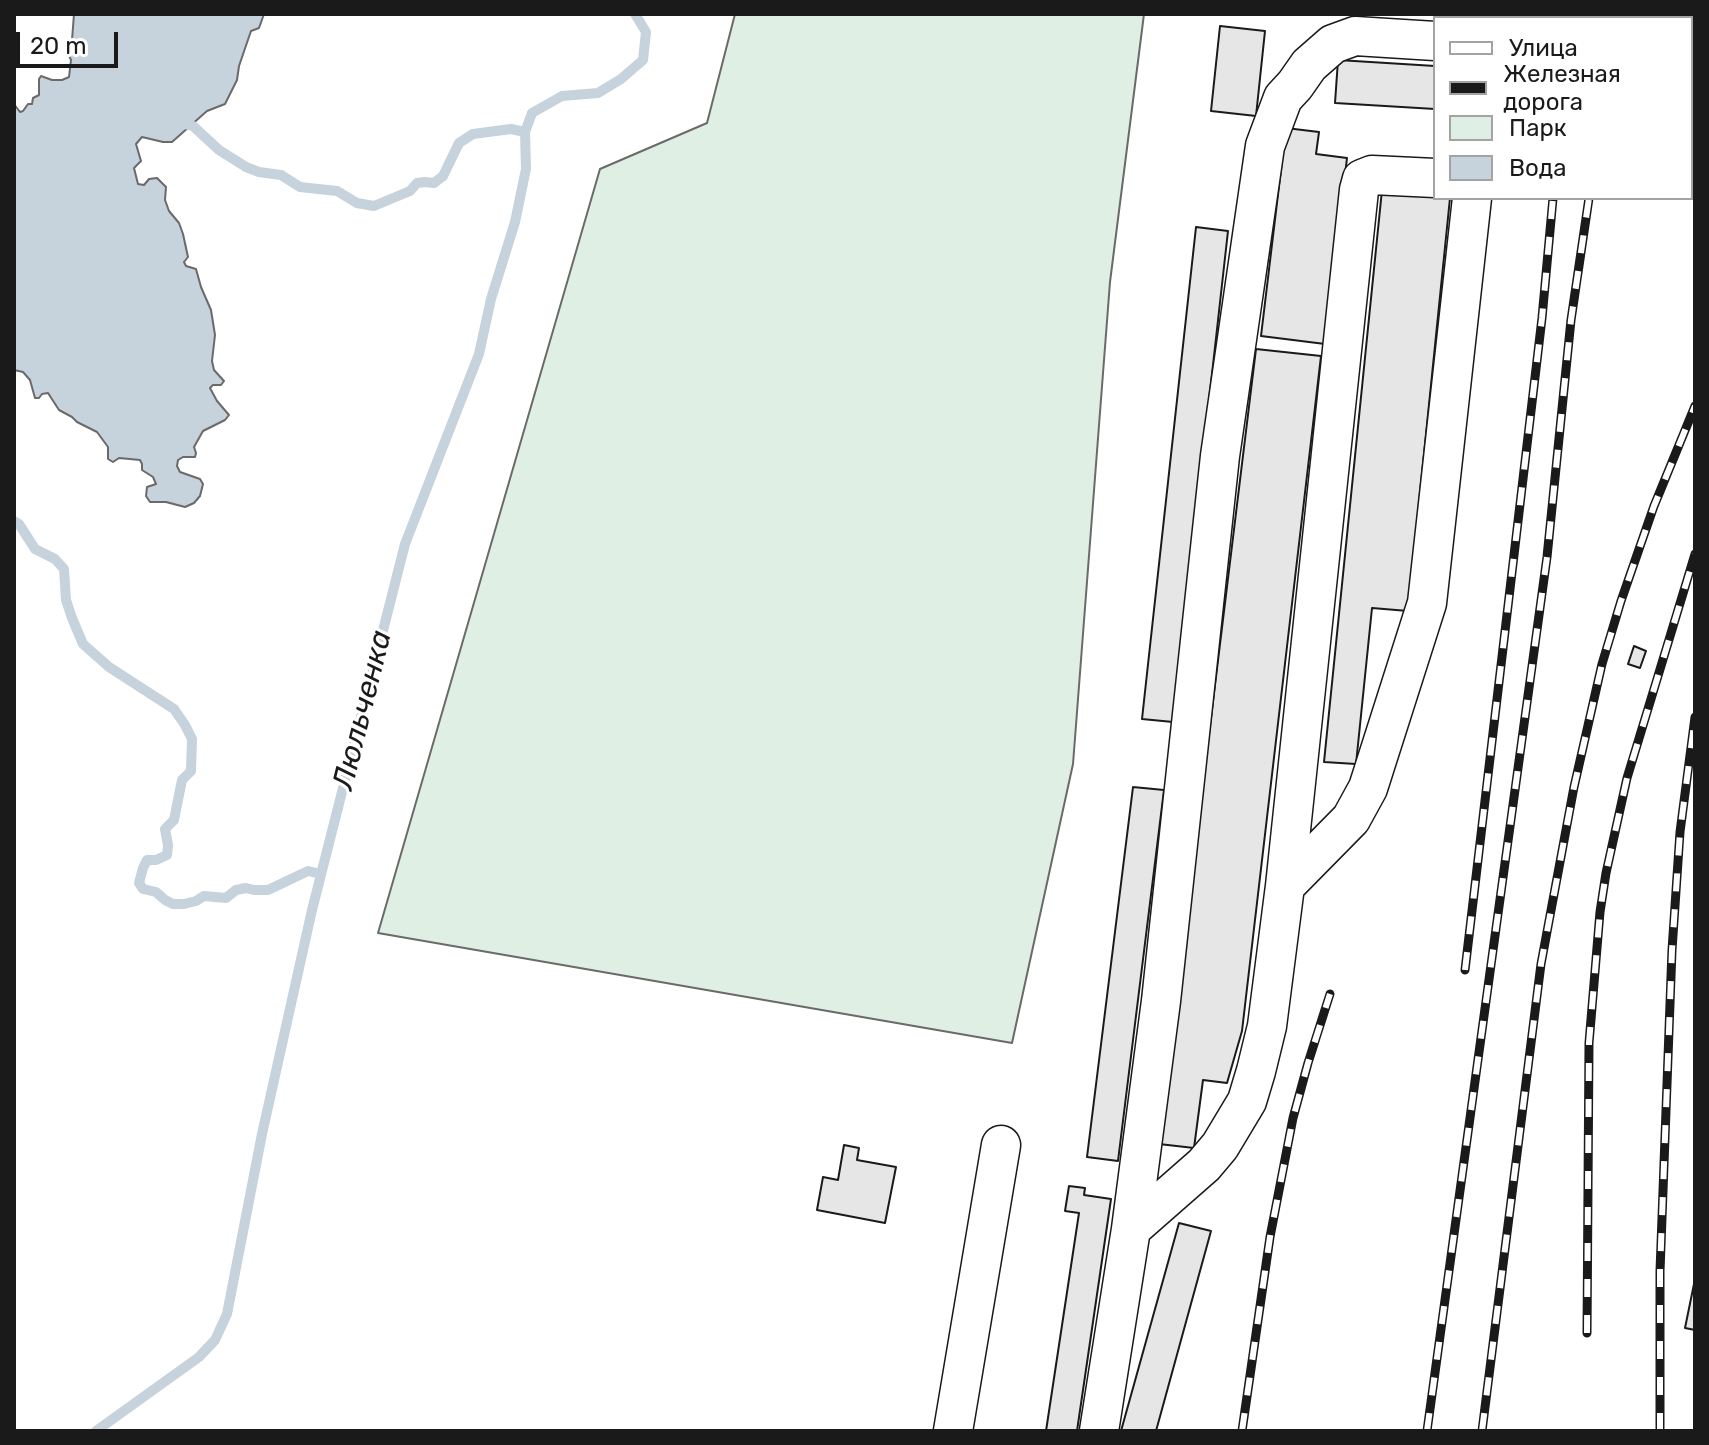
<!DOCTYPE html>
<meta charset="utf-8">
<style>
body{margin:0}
#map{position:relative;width:1709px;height:1445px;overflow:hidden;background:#fff;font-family:Rubik,sans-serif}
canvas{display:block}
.frame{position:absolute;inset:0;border:16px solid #1a1a1a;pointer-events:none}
.legend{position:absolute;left:1433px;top:16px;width:260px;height:184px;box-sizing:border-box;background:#fff;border:2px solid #a3a3a3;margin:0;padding:10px 14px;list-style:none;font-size:24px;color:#1a1a1a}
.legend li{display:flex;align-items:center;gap:16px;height:40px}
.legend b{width:40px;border:2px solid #a3a3a3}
.scale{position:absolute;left:16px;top:32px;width:102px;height:36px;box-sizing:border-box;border:4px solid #1a1a1a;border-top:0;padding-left:10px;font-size:24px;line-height:28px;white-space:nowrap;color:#1a1a1a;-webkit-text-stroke:6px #fff;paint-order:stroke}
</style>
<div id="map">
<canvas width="1709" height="1445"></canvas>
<div class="frame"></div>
<ul class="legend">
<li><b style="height:10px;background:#fff"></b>Улица</li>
<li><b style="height:10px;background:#1a1a1a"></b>Железная дорога</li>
<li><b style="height:22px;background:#e0efe3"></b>Парк</li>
<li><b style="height:22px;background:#c6d2dc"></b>Вода</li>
</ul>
<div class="scale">20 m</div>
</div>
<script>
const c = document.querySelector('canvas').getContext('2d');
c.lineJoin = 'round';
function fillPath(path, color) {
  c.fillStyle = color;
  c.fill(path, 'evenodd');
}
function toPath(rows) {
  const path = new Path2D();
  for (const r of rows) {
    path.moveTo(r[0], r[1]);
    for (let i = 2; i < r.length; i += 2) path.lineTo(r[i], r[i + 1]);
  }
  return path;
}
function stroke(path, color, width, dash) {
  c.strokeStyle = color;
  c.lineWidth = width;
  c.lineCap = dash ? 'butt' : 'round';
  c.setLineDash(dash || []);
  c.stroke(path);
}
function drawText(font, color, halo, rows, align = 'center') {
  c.font = font + ' Rubik,sans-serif';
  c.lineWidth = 6;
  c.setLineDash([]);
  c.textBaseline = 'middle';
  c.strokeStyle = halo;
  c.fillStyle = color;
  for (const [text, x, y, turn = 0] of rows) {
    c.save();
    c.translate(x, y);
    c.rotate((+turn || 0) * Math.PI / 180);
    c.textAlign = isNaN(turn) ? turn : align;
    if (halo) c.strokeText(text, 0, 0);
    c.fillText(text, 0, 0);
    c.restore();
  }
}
const green = toPath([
 [735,14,1144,14,1110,282,1073,764,1012,1043,378,933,600,169,707,123,735,14]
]);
const water = toPath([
 [74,14,264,14,259,28,251,31,239,66,237,80,225,104,207,111,172,142,163,142,142,137,136,144,141,161,134,168,138,184,144,185,149,179,157,178,166,187,165,200,169,211,179,223,183,234,188,257,184,262,186,266,196,269,201,287,211,310,215,335,212,361,214,370,224,381,221,385,213,385,210,388,217,401,229,415,225,420,203,431,194,447,196,453,195,457,183,457,178,460,177,466,180,472,200,479,203,484,200,496,194,503,185,507,166,502,150,502,146,496,147,487,156,484,153,477,142,470,142,464,140,460,119,458,113,462,108,459,108,447,97,432,77,422,72,417,59,410,48,393,42,394,39,398,35,398,30,380,23,372,14,370,14,104,20,112,23,111,28,104,32,104,33,98,39,95,39,79,41,76,52,80,62,80,69,77,71,60,65,46,72,40,74,14]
]);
const stream = toPath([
 [180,123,193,126,219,150,246,167,259,172,281,175,300,187,337,191,357,203,374,206,410,191,417,183,425,182,434,183,443,176,459,143,473,134,511,129,525,132],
 [14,521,19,524,35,549,55,559,64,569,66,600,72,618,83,644,109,667,174,709,185,725,192,739,191,771,182,780,174,820,165,829,168,845,167,855,156,860,147,860,143,868,139,883,143,889,156,892,165,900,173,904,184,904,196,901,204,896,226,898,236,890,246,888,254,890,268,890,308,871,321,874],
 [96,1431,199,1357,215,1340,227,1314,262,1134,312,910,405,544,479,354,491,299,515,222,526,169,525,132,532,113,562,96,598,93,621,79,643,60,646,32,635,14]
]);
const building = toPath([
 [1220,26,1265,31,1256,116,1211,111,1220,26],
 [1338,60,1435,66,1435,109,1335,103,1338,60],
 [1286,128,1319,132,1316,154,1347,158,1325,344,1261,336,1286,128],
 [1383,180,1435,191,1435,198,1450,198,1408,611,1372,608,1356,764,1324,762,1383,180],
 [1196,227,1228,231,1173,722,1142,719,1196,227],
 [1256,349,1321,356,1242,1031,1227,1083,1203,1080,1194,1148,1159,1144,1256,349],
 [1634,646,1646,651,1640,668,1628,664,1634,646],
 [1133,787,1164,790,1118,1161,1087,1157,1133,787],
 [844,1145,859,1148,857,1160,896,1167,885,1223,817,1210,823,1177,838,1180,844,1145],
 [1069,1186,1085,1188,1084,1195,1111,1199,1077,1431,1046,1431,1079,1213,1065,1211,1069,1186],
 [1179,1223,1211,1231,1156,1431,1121,1431,1179,1223],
 [1695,1279,1695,1330,1685,1328,1695,1279]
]);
const minor = toPath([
 [1487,18,1487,14],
 [1285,886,1351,819,1368,788,1427,603,1472,198],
 [1131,1229,1204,1165,1220,1146,1247,1101,1256,1071,1267,1026,1285,886,1359,190,1362,179,1372,175,1435,178],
 [953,1431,1001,1145],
 [1099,1431,1131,1229,1161,1001,1220,456,1265,146,1283,98,1295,85,1309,65,1333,44,1355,36,1435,41]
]);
const rail = toPath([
 [1549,14,1550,18],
 [1587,18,1587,14],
 [1620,18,1621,14],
 [1465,970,1542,318,1553,198],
 [1587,1333,1589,1043,1600,912,1606,873,1627,778,1695,554],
 [1242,1431,1270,1237,1293,1118,1308,1063,1330,994],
 [1427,1431,1547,557,1571,320,1589,198],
 [1482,1431,1541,964,1574,787,1602,664,1621,601,1654,506,1695,406],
 [1660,1431,1660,1271,1672,950,1680,832,1695,717]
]);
const waterNames = [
 ["Люльченка",363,710,-76]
];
fillPath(green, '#e0efe3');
stroke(green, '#6a6a6a', 2);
fillPath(water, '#c6d2dc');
stroke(water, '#6a6a6a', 2);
stroke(stream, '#c6d2dc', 10);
fillPath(building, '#e6e6e6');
stroke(building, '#1a1a1a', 2);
stroke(minor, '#1a1a1a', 41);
stroke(minor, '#fff', 38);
stroke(rail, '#1a1a1a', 9);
stroke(rail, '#fff', 6, [18]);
drawText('italic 30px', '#1a1a1a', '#fff', waterNames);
</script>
